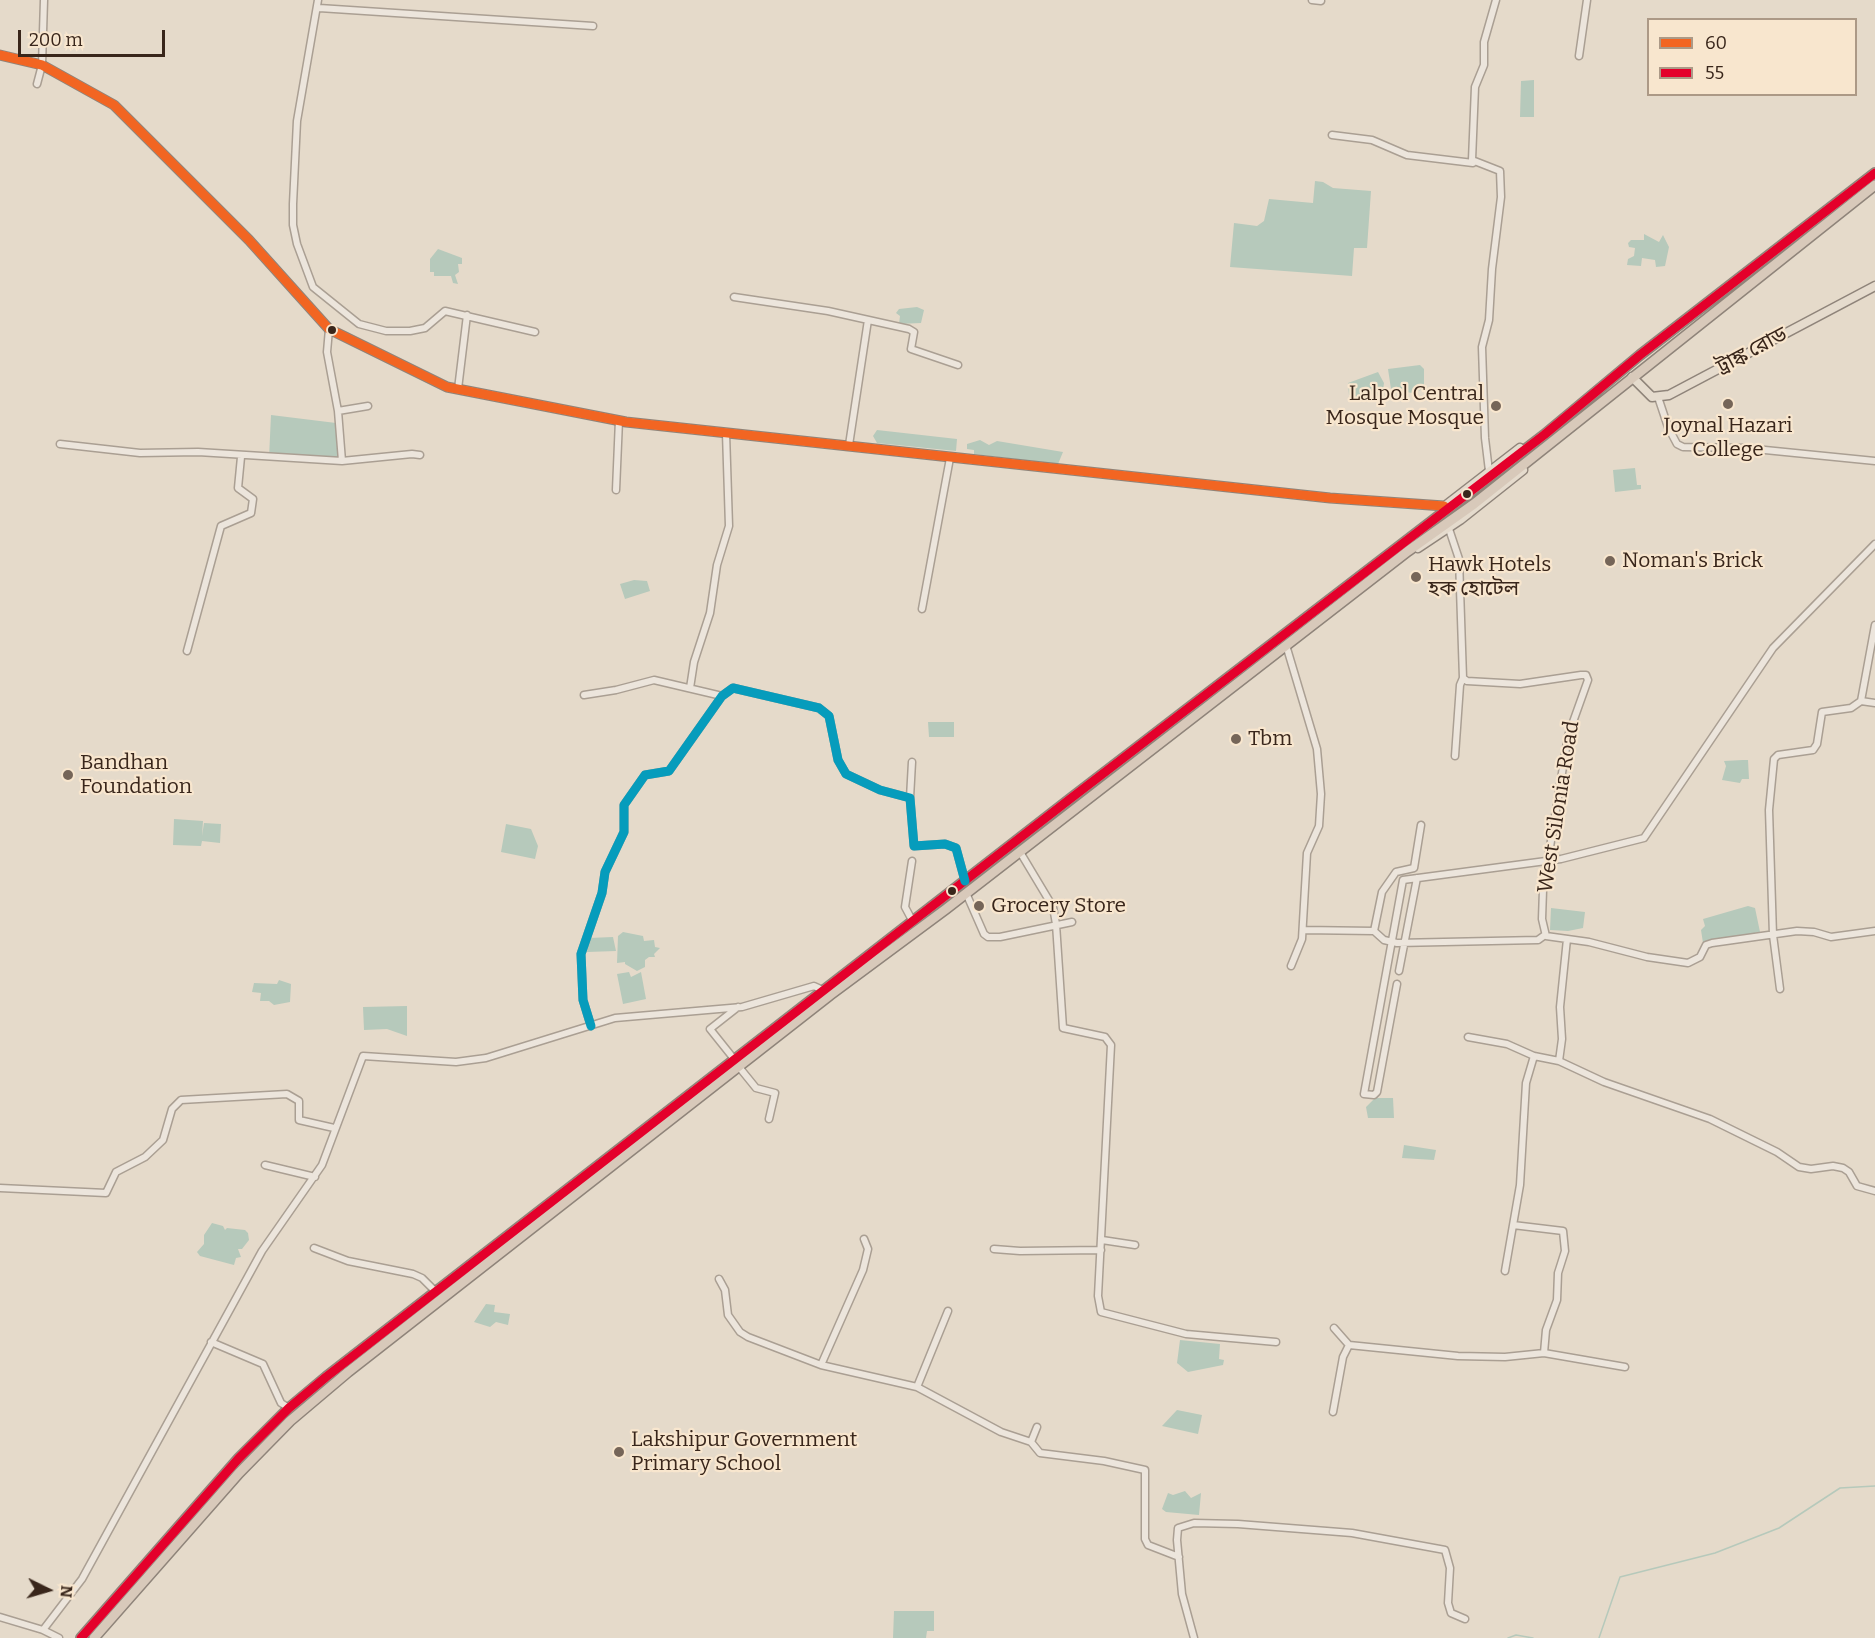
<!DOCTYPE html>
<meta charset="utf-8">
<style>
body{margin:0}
#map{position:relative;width:1875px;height:1638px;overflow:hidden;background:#e5daca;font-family:Bitter,serif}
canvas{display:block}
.legend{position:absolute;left:1647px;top:18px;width:210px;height:78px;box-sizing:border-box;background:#f8e6ce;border:2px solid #ac9986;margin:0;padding:8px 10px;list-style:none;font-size:18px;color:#39261b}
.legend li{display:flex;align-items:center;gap:12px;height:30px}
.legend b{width:30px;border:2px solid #ac9986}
.north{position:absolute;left:18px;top:1560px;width:60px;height:60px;-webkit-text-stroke:4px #f8e6ce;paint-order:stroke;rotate:95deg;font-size:16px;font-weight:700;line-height:24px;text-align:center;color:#39261b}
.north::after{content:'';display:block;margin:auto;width:21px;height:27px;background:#39261b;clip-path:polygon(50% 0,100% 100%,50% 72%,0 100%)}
.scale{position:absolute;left:18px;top:30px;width:147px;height:27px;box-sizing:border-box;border:3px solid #39261b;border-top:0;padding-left:8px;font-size:18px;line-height:21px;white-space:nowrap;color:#39261b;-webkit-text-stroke:4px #f8e6ce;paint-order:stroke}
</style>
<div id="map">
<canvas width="1875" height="1638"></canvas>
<ul class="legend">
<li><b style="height:8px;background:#f26522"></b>60</li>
<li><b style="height:8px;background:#e4002b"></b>55</li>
</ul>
<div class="north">N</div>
<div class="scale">200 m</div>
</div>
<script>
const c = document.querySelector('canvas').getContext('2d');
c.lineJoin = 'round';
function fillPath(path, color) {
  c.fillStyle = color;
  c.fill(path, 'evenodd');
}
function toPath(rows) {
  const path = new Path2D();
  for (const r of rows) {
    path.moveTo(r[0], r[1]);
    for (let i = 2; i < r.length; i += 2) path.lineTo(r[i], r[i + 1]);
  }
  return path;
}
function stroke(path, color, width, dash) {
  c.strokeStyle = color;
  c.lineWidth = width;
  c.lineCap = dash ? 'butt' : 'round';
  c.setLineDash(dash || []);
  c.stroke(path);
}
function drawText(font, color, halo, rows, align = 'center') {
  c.font = font + ' Bitter,"Noto Sans Bengali",serif';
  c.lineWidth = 4.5;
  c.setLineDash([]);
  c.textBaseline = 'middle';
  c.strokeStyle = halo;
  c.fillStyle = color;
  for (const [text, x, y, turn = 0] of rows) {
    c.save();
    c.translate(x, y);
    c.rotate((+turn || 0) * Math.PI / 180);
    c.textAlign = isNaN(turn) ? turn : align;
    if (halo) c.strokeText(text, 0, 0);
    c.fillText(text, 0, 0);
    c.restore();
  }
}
const water = toPath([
 [1534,80,1534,117,1520,117,1521,81],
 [1315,181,1323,182,1333,188,1371,191,1367,248,1354,248,1352,276,1230,267,1234,223,1257,226,1264,221,1269,199,1313,203],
 [1644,234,1659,242,1663,235,1669,247,1665,266,1656,267,1655,260,1642,258,1641,266,1627,265,1628,259,1634,256,1635,248,1629,247,1628,243,1631,240,1644,240],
 [438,249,462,258,462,264,458,264,459,272,455,275,458,284,453,283,451,276,434,276,434,272,430,272,430,259],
 [917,307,924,310,921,323,899,324,900,316,896,313,899,309],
 [1420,365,1424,369,1424,389,1412,393,1391,389,1388,369],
 [1378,372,1384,383,1382,397,1379,398,1375,391,1365,401,1349,395,1348,383],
 [271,415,336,423,342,458,269,458],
 [877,430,957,439,956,451,877,443,873,436],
 [980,440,989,445,997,441,1063,452,1058,464,974,454,974,450,967,449,967,444],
 [1635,468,1637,485,1641,485,1641,489,1615,492,1613,470],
 [634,580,647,581,650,591,625,599,620,584],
 [928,722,954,722,954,737,929,737],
 [1743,760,1748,760,1749,779,1742,779,1740,783,1722,780,1726,766,1724,761],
 [174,819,203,821,202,836,204,823,221,824,220,843,202,841,201,846,173,845],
 [506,824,531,829,538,846,535,859,501,852],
 [1748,906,1755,908,1760,932,1703,943,1701,930,1705,926,1703,919],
 [1551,908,1585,912,1583,928,1568,931,1550,930],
 [623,932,643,936,644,941,654,940,655,947,660,948,654,954,655,957,649,957,645,960,645,967,637,971,625,964,625,962,617,963,618,936],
 [613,937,616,951,587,952,589,938],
 [629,972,631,977,641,972,646,999,623,1004,617,974],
 [279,980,291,984,290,1002,274,1005,269,1001,260,1001,261,993,252,992,254,983,277,984],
 [407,1006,407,1036,387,1029,364,1030,363,1007],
 [1375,1098,1393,1098,1394,1118,1368,1118,1366,1107],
 [1404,1145,1436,1150,1434,1160,1402,1158],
 [212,1223,223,1226,225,1230,227,1228,245,1230,248,1233,249,1240,242,1249,238,1249,241,1257,236,1258,234,1265,200,1256,197,1252,204,1244,204,1235],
 [486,1304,495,1305,494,1312,510,1314,508,1325,496,1322,490,1327,474,1322],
 [1180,1340,1220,1344,1219,1359,1224,1360,1223,1365,1188,1372,1177,1363],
 [1177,1410,1202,1415,1198,1434,1162,1426],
 [1185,1491,1191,1498,1201,1493,1199,1515,1166,1512,1162,1509,1168,1493,1173,1495],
 [894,1611,934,1611,934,1631,927,1631,926,1638,893,1638]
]);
const stream = toPath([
 [1508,1638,1516,1635,1533,1638],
 [1599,1638,1620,1577,1715,1553,1779,1528,1840,1488,1875,1486]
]);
const minor = toPath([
 [318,0,297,121,293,204,293,225,297,244,313,287,359,324,386,331,410,331,425,328,445,311,535,332],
 [1312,0,1321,1],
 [319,8,593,26],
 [1579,56,1587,0],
 [37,84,42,65,44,0],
 [1332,135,1372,140,1407,155,1473,163],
 [734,297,828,311,909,329,914,332,911,349,958,365],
 [329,329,327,352,338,411],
 [458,389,467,315],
 [1658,397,1668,427,1677,444,1683,447,1745,448,1875,461],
 [60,444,140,453,198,452,342,461,412,454,420,455],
 [849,445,868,320],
 [342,461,338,411,368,406],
 [1489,471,1485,438,1482,347,1489,320,1492,269,1501,197,1500,171,1472,160,1475,87,1484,65,1484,42,1496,0],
 [616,490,619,420],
 [1449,529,1459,559,1463,678,1467,681,1520,684,1581,675,1586,675,1588,680,1568,736,1543,890,1542,919,1546,936,1589,942,1647,957,1688,963,1700,957,1706,945,1712,943,1797,931,1814,932,1831,937,1875,931],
 [922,609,950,458],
 [1286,645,1317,749,1321,794,1319,826,1307,853,1302,939,1291,966],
 [187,651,221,526,251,513,253,499,238,488,241,457],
 [690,688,694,662,710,613,717,565,729,526,726,433],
 [584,695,616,690,654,680,722,696],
 [1861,701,1875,703],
 [1455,756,1460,685,1463,678],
 [910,798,912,762],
 [1020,852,1053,907,1056,924,1063,1028,1105,1037,1111,1045,1098,1296,1101,1312,1186,1334,1276,1342],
 [912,861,905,907,913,922],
 [966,893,984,934,988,937,1000,937,1072,922],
 [1303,930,1374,931,1384,940,1397,943,1538,940,1545,935],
 [1374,931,1382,892,1396,872,1414,868,1421,825],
 [1399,971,1417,878],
 [1397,984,1377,1092,1374,1095,1364,1094,1403,880,1561,859,1644,838,1773,648,1875,544],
 [1780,989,1773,935,1769,810,1774,759,1778,755,1813,750,1817,744,1822,712,1851,708,1861,701,1875,625],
 [591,1026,583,1000,581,954,602,893,605,872,624,832,624,805,645,775,669,771,722,696,733,688,819,708,829,716,838,760,846,774,880,790,910,798,914,846,945,844,956,848,965,881],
 [1468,1037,1507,1044,1534,1056,1559,1061,1604,1082,1710,1119,1777,1152,1799,1167,1811,1169,1833,1166,1843,1168,1849,1172,1857,1186,1875,1191],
 [734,1059,710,1029,738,1007],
 [1559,1061,1562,1039,1560,1007,1567,939],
 [739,1067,756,1088,775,1093,769,1119],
 [265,1165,315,1177],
 [0,1188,106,1193,116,1172,145,1157,163,1140,172,1109,181,1100,287,1094,299,1101,299,1120,334,1128],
 [1513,1225,1563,1231,1565,1251,1558,1273,1557,1300,1546,1330,1544,1353],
 [1102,1240,1135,1245],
 [314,1248,348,1261,413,1274,422,1278,436,1292],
 [994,1249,1020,1251,1101,1250],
 [1505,1271,1520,1185,1526,1083,1534,1056],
 [719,1279,725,1290,728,1315,740,1332,748,1337,821,1365,917,1387,1001,1432,1031,1442,1040,1453,1104,1461,1145,1470,1145,1539,1148,1545,1179,1557],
 [1334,1328,1349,1345,1458,1356,1505,1357,1544,1353,1625,1367],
 [211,1342,263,1364,281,1403,289,1408],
 [821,1365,863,1270,868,1249,864,1239],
 [917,1387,948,1311],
 [1333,1412,1343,1357,1349,1345],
 [1031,1442,1037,1427],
 [0,1617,43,1630,59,1638],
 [43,1630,82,1579,262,1251,322,1165,363,1056,456,1062,486,1058,615,1018,742,1007,814,986,825,991],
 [1194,1638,1182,1594,1177,1540,1178,1528,1194,1523,1238,1524,1352,1533,1445,1550,1450,1568,1448,1603,1451,1613,1465,1619]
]);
const major = toPath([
 [0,55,42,65,114,105,249,240,329,329,447,387,626,422,1330,498,1444,506],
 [1632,377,1652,397,1669,395,1875,286],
 [1445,506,1520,448],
 [1418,548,1460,520,1523,470]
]);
const highway = toPath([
 [81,1638,239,1458,289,1408,326,1377,1070,799,1544,435,1640,355,1875,173],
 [94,1638,239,1473,290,1421,348,1372,830,995,946,909,1408,551,1474,504,1875,185]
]);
const bus1 = toPath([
 [0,55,42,65,114,105,249,240,329,329,447,387,626,422,1330,498,1444,506]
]);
const bus2 = toPath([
 [81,1638,239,1458,289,1408,326,1377,1070,799,1544,435,1640,355,1875,173]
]);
const bus3 = toPath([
 [591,1026,583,1000,581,954,602,893,605,872,624,832,624,805,645,775,669,771,722,696,733,688,819,708,829,716,838,760,846,774,880,790,910,798,914,846,945,844,956,848,965,881]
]);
const markers = [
 [332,330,5,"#39261b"],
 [1728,404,6,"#756558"],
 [1496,406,6,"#756558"],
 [1467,494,5,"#39261b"],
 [1610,561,6,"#756558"],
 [1416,577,6,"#756558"],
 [1236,739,6,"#756558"],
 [68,775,6,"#756558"],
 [952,891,5,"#39261b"],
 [979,906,6,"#756558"],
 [619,1452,6,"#756558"]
];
const streetNames = [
 ["ট্রাঙ্ক রোড",1752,351,-28],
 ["West Silonia Road",1559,807,-81]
];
const poiNames = [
 ["Lalpol Central",1484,394,"right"],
 ["Mosque Mosque",1484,418,"right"],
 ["Joynal Hazari",1728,426,"center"],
 ["College",1728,450,"center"],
 ["Noman's Brick",1622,561],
 ["Hawk Hotels",1428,565],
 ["হক হোটেল",1428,589],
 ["Tbm",1248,739],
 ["Bandhan",80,763],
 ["Foundation",80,787],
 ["Grocery Store",991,906],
 ["Lakshipur Government",631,1440],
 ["Primary School",631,1464]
];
fillPath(water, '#b6c9bb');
stroke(stream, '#b6c9bb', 1.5);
stroke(minor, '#aa9f93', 9);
stroke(major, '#8f847a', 11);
stroke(highway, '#8f847a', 12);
stroke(minor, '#ece5dc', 6);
stroke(major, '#e5dbcd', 8);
stroke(highway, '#d8c9ba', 9);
stroke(bus1, '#f26522', 9);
stroke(bus2, '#e4002b', 9);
stroke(bus3, '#069cbc', 9);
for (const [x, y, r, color] of markers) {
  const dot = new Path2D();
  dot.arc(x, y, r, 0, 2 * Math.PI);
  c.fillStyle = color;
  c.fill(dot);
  stroke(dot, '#f8e6ce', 2);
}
drawText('21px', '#39261b', '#f8e6ce', streetNames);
drawText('21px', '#39261b', '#f8e6ce', poiNames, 'left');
</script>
